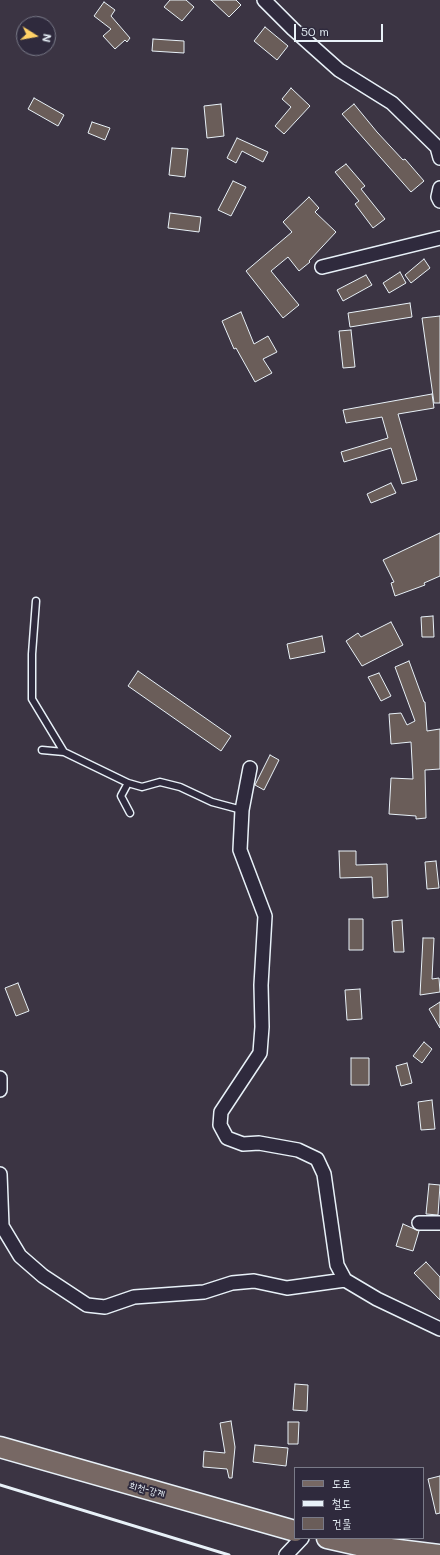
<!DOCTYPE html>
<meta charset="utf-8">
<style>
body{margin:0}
#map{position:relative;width:440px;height:1555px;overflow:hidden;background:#3b3443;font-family:Mali,"Poor Story",sans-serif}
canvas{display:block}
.legend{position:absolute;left:294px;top:1467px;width:130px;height:72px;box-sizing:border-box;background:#2f2a3d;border:1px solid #797a88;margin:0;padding:5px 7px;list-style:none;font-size:12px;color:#e8f1f8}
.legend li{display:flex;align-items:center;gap:8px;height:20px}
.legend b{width:20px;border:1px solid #797a88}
.north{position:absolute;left:16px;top:16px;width:40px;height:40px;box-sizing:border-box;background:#2f2a3d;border:1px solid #797a88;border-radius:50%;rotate:101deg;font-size:11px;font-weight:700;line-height:16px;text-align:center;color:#e8f1f8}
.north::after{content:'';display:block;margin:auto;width:14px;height:18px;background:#ffd166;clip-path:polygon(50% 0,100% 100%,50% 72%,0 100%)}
.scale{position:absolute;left:294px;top:24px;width:89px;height:18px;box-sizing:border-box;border:2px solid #e8f1f8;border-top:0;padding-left:5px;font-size:12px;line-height:14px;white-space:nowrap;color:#e8f1f8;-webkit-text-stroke:3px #2f2a3d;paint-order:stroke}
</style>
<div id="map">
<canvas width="440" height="1555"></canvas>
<ul class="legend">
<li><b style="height:5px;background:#776864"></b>도로</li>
<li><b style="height:5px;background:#e8f1f8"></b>철도</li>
<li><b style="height:11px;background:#6a5d59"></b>건물</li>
</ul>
<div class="north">N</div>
<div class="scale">50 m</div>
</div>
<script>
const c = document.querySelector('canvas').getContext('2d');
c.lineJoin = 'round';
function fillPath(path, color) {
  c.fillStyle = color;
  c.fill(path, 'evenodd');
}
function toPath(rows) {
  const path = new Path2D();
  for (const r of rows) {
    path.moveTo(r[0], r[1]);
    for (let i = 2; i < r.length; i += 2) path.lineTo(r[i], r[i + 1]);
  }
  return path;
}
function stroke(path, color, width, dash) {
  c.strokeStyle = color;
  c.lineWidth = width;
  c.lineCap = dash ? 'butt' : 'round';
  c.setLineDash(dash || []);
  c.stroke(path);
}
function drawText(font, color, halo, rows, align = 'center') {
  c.font = font + ' Mali,"Poor Story",sans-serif';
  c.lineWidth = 4;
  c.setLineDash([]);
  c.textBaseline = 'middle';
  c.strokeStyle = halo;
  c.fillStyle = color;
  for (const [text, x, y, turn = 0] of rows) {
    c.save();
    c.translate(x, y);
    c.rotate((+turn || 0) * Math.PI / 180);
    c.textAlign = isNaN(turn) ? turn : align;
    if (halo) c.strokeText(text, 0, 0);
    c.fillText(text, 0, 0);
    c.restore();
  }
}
const building = toPath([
 [170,0,186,0,194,7,182,21,164,7,170,0],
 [211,0,236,0,241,5,229,17,211,0],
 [104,2,115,10,111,16,130,38,127,42,125,40,115,49,103,36,111,29,94,16,104,2],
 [265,27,288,46,277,60,254,41,265,27],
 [153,39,184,41,184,53,152,51,153,39],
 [291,88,310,106,284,134,275,126,291,107,282,99,291,88],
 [34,98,64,115,58,126,28,109,34,98],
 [221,104,224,136,207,138,204,106,221,104],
 [354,104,377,132,403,160,405,159,424,181,411,192,342,114,354,104],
 [92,122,110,128,105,140,88,133,92,122],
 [237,138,268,152,263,162,242,151,236,163,227,158,237,138],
 [172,148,188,149,185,177,169,175,172,148],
 [346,164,365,186,361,189,385,219,373,228,355,204,359,201,335,172,346,164],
 [233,181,246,187,231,216,218,210,233,181],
 [309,197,319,208,315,212,336,232,309,261,310,262,299,271,288,257,271,271,299,305,283,318,246,271,292,232,283,222,309,197],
 [170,213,201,217,199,232,168,228,170,213],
 [424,259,430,268,411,283,405,275,424,259],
 [400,272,406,283,389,293,383,283,400,272],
 [366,275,372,285,343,301,337,290,366,275],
 [410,303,412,317,350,327,348,313,410,303],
 [241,312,254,344,268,336,277,352,263,359,272,373,255,382,236,348,234,349,222,321,241,312],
 [440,316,440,403,434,403,422,318,440,316],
 [351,330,355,367,343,368,339,331,351,330],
 [432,394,434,408,398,414,417,480,402,484,391,448,344,462,341,452,388,438,382,417,346,423,343,410,432,394],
 [391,483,396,493,371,503,367,494,391,483],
 [440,533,440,576,424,583,425,585,395,596,391,583,394,582,383,560,440,533],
 [433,616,434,637,422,637,421,617,433,616],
 [391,622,403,645,362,666,346,641,358,633,361,637,391,622],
 [322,636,325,652,290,659,287,644,322,636],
 [409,661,424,702,425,702,427,731,440,729,440,769,425,770,426,818,416,819,416,816,389,814,391,778,413,779,411,742,391,744,389,714,401,713,407,725,415,721,395,667,409,661],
 [138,671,231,736,221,751,128,686,138,671],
 [379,673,391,696,381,701,368,677,379,673],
 [270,755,279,760,264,790,255,785,270,755],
 [339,851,356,851,356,865,387,864,388,897,373,898,372,877,340,878,339,851],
 [436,861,439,888,427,889,425,862,436,861],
 [349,919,363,919,363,950,349,950,349,919],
 [402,920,404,952,394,952,392,921,402,920],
 [423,938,434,938,432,979,439,978,440,992,420,995,423,938],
 [18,983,29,1011,16,1016,5,988,18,983],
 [360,989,362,1019,347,1020,345,990,360,989],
 [440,1002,440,1028,429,1009,440,1002],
 [424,1042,432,1049,422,1063,413,1056,424,1042],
 [351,1058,369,1058,369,1085,351,1085,351,1058],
 [407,1063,412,1083,401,1086,396,1066,407,1063],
 [432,1100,435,1129,421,1130,418,1102,432,1100],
 [429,1184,440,1185,438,1215,426,1214,429,1184],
 [403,1224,419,1231,413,1251,396,1246,403,1224],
 [426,1262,440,1277,440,1300,414,1273,426,1262],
 [295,1384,308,1385,307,1411,293,1410,295,1384],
 [231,1421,235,1447,232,1478,229,1478,227,1469,203,1467,204,1451,225,1453,220,1423,231,1421],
 [288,1422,299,1422,298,1444,288,1444,288,1422],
 [255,1445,288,1448,286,1466,253,1462,255,1445],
 [440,1476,440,1513,436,1514,428,1479,440,1476]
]);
const lane = toPath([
 [36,601,32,654,32,699,64,752,128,783,142,787,160,782,180,787,212,802,242,810],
 [42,750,64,752],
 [128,783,121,796,130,813]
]);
const street = toPath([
 [264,0,293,29,339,70,392,103,437,147,440,158],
 [440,188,438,197,440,201],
 [322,267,440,238],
 [250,768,242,810,240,850,265,916,261,985,262,1027,260,1053,221,1112,220,1125,227,1138,243,1144,259,1143,298,1150,317,1159,324,1174,337,1265,345,1280,377,1299,440,1329],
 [0,1078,0,1090],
 [0,1174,2,1226,20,1256,43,1276,87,1305,105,1307,134,1297,204,1292,232,1283,254,1281,287,1288,345,1280],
 [419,1223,440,1223],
 [286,1555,302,1538]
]);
const primary = toPath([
 [0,1447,295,1531],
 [327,1538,358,1545,440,1555]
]);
const rail = toPath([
 [0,1485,229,1555]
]);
const streetNames = [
 ["희천-강계",147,1490,15]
];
fillPath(building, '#6a5d59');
stroke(building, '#e8f1f8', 1);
stroke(lane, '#e8f1f8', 9);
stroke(street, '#e8f1f8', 16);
stroke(primary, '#e8f1f8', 23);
stroke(lane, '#2f2a3d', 6);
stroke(street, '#2f2a3d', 13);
stroke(primary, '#776864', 20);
stroke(rail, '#e8f1f8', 3);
drawText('10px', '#e8f1f8', '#2f2a3d', streetNames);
</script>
